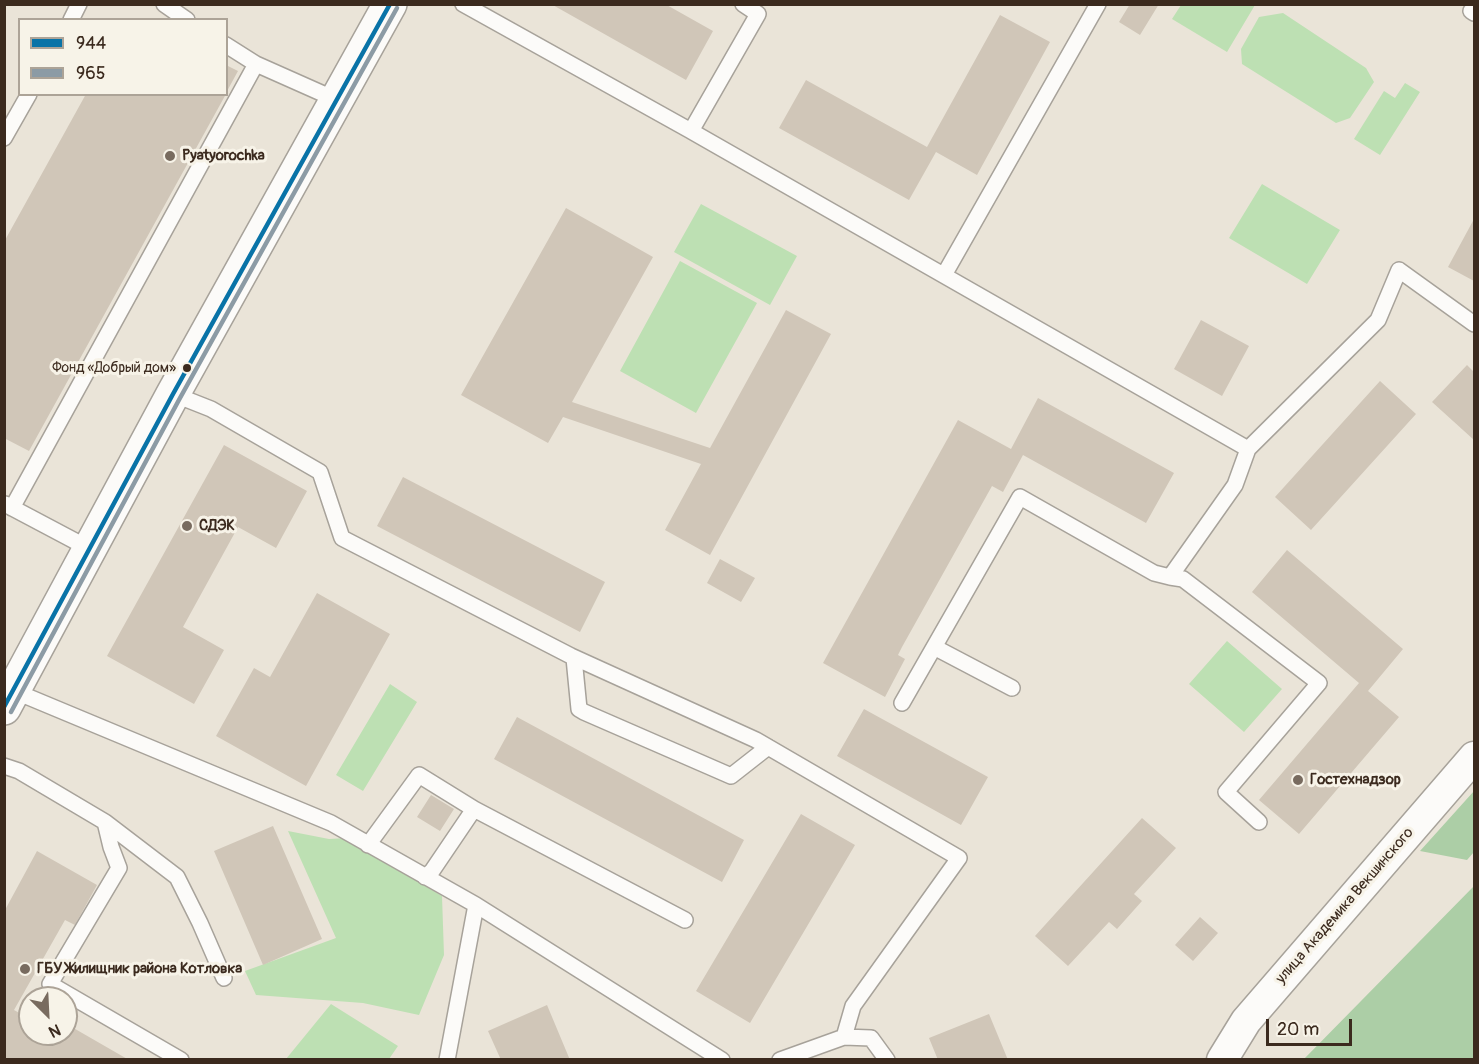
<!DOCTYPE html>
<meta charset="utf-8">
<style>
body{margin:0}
#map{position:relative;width:1479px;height:1064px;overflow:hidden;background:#eae4d8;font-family:Pangolin,sans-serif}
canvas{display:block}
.frame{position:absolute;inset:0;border:6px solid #3b2a1e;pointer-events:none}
.legend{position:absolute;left:18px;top:18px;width:210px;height:78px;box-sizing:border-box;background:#f7f3e8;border:2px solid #aca397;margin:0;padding:8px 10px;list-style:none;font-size:18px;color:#3b2a1e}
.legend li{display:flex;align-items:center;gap:12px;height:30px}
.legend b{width:30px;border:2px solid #aca397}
.north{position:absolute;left:18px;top:986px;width:60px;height:60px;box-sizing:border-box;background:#f7f3e8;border:2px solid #aca397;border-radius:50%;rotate:156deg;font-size:16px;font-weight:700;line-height:24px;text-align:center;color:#3b2a1e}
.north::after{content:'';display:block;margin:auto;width:21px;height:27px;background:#786b5f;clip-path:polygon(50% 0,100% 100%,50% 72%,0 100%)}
.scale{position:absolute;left:1266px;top:1019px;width:86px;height:27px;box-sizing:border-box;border:3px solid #3b2a1e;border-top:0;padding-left:8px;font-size:18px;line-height:21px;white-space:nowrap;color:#3b2a1e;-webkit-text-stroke:4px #f7f3e8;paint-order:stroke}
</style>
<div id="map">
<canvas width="1479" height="1064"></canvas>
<div class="frame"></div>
<ul class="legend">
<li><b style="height:8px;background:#0973a7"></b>944</li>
<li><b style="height:8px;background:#8c9ba5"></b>965</li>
</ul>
<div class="north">N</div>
<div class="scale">20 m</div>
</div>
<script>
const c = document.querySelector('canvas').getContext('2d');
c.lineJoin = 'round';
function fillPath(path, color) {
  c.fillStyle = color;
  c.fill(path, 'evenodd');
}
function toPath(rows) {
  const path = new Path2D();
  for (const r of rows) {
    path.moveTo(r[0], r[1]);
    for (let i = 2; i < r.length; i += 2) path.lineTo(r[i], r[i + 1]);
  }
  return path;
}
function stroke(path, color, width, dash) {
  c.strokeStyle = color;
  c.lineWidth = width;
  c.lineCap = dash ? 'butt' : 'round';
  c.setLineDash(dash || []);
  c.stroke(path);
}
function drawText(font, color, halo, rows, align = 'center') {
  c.font = font + ' Pangolin,sans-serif';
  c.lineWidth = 6;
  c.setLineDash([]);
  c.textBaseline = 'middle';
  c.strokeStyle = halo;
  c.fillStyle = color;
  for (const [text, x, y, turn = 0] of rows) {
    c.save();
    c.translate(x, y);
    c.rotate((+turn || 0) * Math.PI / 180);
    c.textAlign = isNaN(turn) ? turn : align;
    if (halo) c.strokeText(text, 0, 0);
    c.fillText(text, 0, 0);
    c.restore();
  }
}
const green = toPath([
 [1181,5,1181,4,1255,5,1227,52,1172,19],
 [1283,13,1366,68,1374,82,1350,118,1336,123,1242,64,1241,49,1259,17],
 [1405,83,1420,92,1380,155,1354,139,1384,91,1395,98],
 [1262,184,1340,230,1307,284,1229,238],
 [701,204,797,256,770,305,674,252],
 [680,261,757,303,696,413,620,371],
 [1227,641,1282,689,1244,732,1189,684],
 [390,684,417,702,363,791,336,775],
 [288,831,329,839,346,838,442,896,444,955,419,1015,363,1003,256,995,245,971,336,938],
 [331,1004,398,1046,389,1059,286,1059]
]);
const forest = toPath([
 [1474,791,1474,852,1467,860,1420,851],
 [1474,886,1474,1059,1304,1059]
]);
const building = toPath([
 [551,4,665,4,713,31,686,80],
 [1130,4,1159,4,1140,35,1119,22],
 [1000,15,1050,42,977,175,936,152,909,200,779,128,806,80,927,147],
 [226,65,238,71,226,93],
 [86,94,226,94,29,451,4,438,4,242],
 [566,208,653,257,572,402,710,448,786,310,831,334,710,555,665,530,701,464,563,417,548,443,461,395],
 [1474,219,1474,281,1448,267],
 [1201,320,1249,346,1222,396,1174,369],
 [1467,365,1474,372,1474,440,1432,402],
 [1380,381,1416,414,1311,530,1275,497],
 [1038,398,1174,473,1146,523,1023,455,1003,492,992,486,902,647,898,655,905,659,885,697,823,663,958,420,1011,449],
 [224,445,307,491,276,548,238,527,183,627,224,650,194,704,107,656],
 [403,477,605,582,580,632,377,526],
 [1287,550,1403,649,1368,691,1399,717,1299,834,1259,800,1359,683,1252,592],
 [720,559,755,578,741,602,707,583],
 [317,593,390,634,306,786,216,736,254,668,270,677],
 [864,709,988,777,961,825,837,756],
 [517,717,744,840,722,882,494,759],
 [431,795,454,809,440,831,417,817],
 [801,814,855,845,750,1023,696,991],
 [1142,818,1176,848,1134,894,1142,901,1117,929,1109,922,1068,966,1035,936],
 [273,826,322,939,263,965,214,851],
 [37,851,97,885,75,925,65,920,14,1010,30,1019,30,1034,58,1034,64,1037,70,1026,129,1060,5,1060,5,910],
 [1200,917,1218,933,1193,961,1175,945],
 [547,1005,570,1060,501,1060,488,1031],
 [989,1014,1008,1060,938,1060,929,1038]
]);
const service = toPath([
 [164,4,187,20],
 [463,4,691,131,758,14,743,4],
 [1471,11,1474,13],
 [71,20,79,4],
 [226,45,256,64,337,100],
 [691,131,1248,449,1378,320,1399,270,1474,324],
 [4,138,29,94],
 [944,275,1098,4],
 [173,394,211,409,320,472,342,538,571,656,756,740,959,858,853,1006,844,1037,780,1060],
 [5,504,90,549],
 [12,508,256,64],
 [1170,577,1183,579,1319,683,1226,792,1259,822],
 [934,647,1012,688],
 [574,658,579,709,584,712,731,776,768,747],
 [14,691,331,823,476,905],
 [902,703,1020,497,1154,573,1170,577,1235,485,1248,449],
 [4,766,19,771,105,822,111,847,119,868,50,984,181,1060],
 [105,822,177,877,200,923,224,978],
 [368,845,419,775,474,809],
 [425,877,432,871,474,809,685,920],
 [844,1037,871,1038,887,1060],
 [447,1060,476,905,722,1060]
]);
const minor = toPath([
 [1222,1060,1246,1021,1474,757]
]);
const tertiary = toPath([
 [4,708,173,394,390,4]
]);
const bus1 = toPath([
 [4,707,173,394,390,4]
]);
const bus2 = toPath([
 [11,712,180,398,397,8]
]);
const markers = [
 [170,156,6,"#786b5f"],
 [187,368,5,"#3b2a1e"],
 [187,526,6,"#786b5f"],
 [1298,780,6,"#786b5f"],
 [25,969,6,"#786b5f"]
];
const busNames = [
 ["Фонд «Добрый дом»",176,368]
];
const poiNames = [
 ["Pyatyorochka",182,156],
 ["СДЭК",199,526],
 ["Гостехнадзор",1310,780],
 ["ГБУ Жилищник района Котловка",37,969]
];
const streetNames = [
 ["улица Академика Векшинского",1345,906,-49]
];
fillPath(green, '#bde0b3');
fillPath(forest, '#accea6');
fillPath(building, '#d0c6b8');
stroke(service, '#a7a29a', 18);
stroke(minor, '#a7a29a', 33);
stroke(tertiary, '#a7a29a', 36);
stroke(service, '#fcfbf9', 15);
stroke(minor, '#fcfbf9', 30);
stroke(tertiary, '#fcfbf9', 33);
stroke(bus1, '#0973a7', 4.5);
stroke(bus2, '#8c9ba5', 4.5);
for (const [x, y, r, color] of markers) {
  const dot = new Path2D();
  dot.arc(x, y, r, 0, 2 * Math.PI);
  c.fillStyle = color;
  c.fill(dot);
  stroke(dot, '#f7f3e8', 2);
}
drawText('14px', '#3b2a1e', '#f7f3e8', busNames, 'right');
drawText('bold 15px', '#3b2a1e', '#f7f3e8', poiNames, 'left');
drawText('15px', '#3b2a1e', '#f7f3e8', streetNames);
</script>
